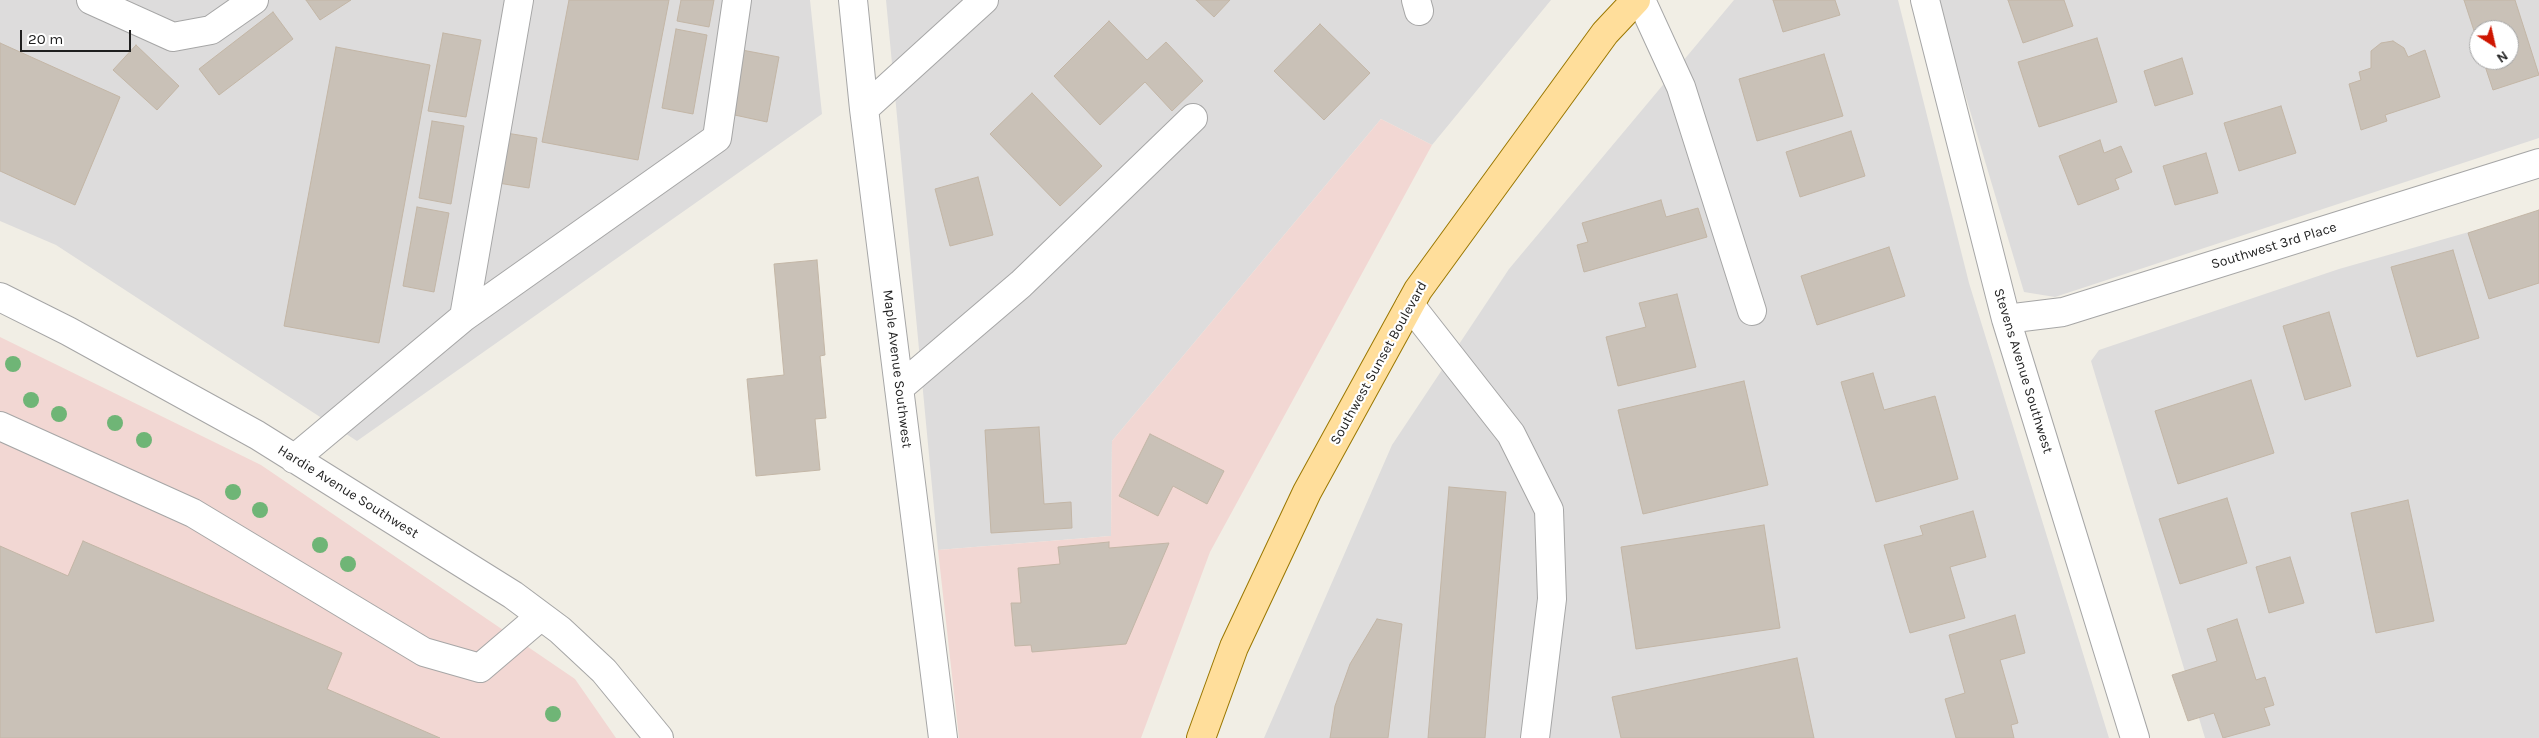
<!DOCTYPE html>
<style>
body{margin:0}
#map{position:relative;width:2539px;height:738px;overflow:hidden;background:#f1eee5;font-family:Karla,sans-serif}
canvas{display:block}
.north{position:absolute;left:2469px;top:20px;width:50px;height:50px;box-sizing:border-box;background:#fff;border:1px solid #a5a5a5;border-radius:50%;rotate:145deg;font-size:14px;font-weight:700;line-height:20px;text-align:center;color:#1f1f1f}
.north::after{content:'';display:block;margin:auto;width:18px;height:22px;background:#ce1500;clip-path:polygon(50% 0,100% 100%,50% 72%,0 100%)}
.scale{position:absolute;left:20px;top:30px;width:111px;height:22px;box-sizing:border-box;border:2px solid #1f1f1f;border-top:0;padding-left:6px;font-size:15px;line-height:18px;white-space:nowrap;color:#1f1f1f;-webkit-text-stroke:4px #fff;paint-order:stroke}
</style>
<div id="map">
<canvas width="2539" height="738"></canvas>
<div class="north">N</div>
<div class="scale">20 m</div>
</div>
<script>
const c = document.querySelector('canvas').getContext('2d');
c.lineJoin = 'round';
function fillPath(path, color) {
  c.fillStyle = color;
  c.fill(path, 'evenodd');
}
function toPath(rows) {
  const path = new Path2D();
  for (const r of rows) {
    path.moveTo(r[0], r[1]);
    for (let i = 2; i < r.length; i += 2) path.lineTo(r[i], r[i + 1]);
  }
  return path;
}
function stroke(path, color, width, dash) {
  c.strokeStyle = color;
  c.lineWidth = width;
  c.lineCap = dash ? 'butt' : 'round';
  c.setLineDash(dash || []);
  c.stroke(path);
}
function drawText(font, color, halo, rows, align = 'center') {
  c.font = font + ' Karla,sans-serif';
  c.lineWidth = 4.5;
  c.setLineDash([]);
  c.textBaseline = 'middle';
  c.strokeStyle = halo;
  c.fillStyle = color;
  for (const [text, x, y, turn = 0] of rows) {
    c.save();
    c.translate(x, y);
    c.rotate((+turn || 0) * Math.PI / 180);
    c.textAlign = isNaN(turn) ? turn : align;
    if (halo) c.strokeText(text, 0, 0);
    c.fillText(text, 0, 0);
    c.restore();
  }
}
const residential = toPath([
 [0,0,810,0,822,114,357,441,56,245,0,221],
 [886,0,1551,0,1432,145,1381,119,1112,441,1111,536,938,550],
 [1734,0,1898,0,1969,283,2109,738,1264,738,1392,445,1509,269],
 [1937,0,2539,0,2539,138,2055,297,2024,292],
 [2479,30,2509,30,2509,60,2479,60],
 [2539,212,2539,738,2205,738,2091,361,2099,350,2339,269]
]);
const commercial = toPath([
 [1381,119,1432,145,1210,552,1141,738,959,738,938,550,1111,536,1112,441],
 [0,337,261,465,575,679,616,738,0,738]
]);
const building = toPath([
 [306,0,351,0,320,20,306,0],
 [569,0,669,0,638,160,542,142,569,0],
 [681,0,714,0,709,27,677,21,681,0],
 [1196,0,1230,0,1214,17,1196,0],
 [1773,0,1835,0,1840,15,1783,32,1773,0],
 [2008,0,2064,0,2073,26,2023,43,2008,0],
 [2464,0,2515,0,2539,75,2493,90,2483,60,2509,60,2509,30,2479,30,2479,46,2464,0],
 [273,12,293,39,219,95,199,69,273,12],
 [1109,21,1147,60,1166,42,1203,81,1172,111,1145,82,1100,125,1054,76,1109,21],
 [1320,24,1370,73,1324,120,1274,71,1320,24],
 [676,29,707,35,693,114,662,108,676,29],
 [443,33,481,40,466,117,428,111,443,33],
 [2097,38,2117,102,2039,127,2018,62,2097,38],
 [2393,41,2404,48,2408,57,2425,50,2440,97,2385,115,2387,121,2361,130,2349,84,2361,80,2359,72,2371,68,2371,51,2381,43,2393,41],
 [0,43,120,97,75,205,0,171,0,43],
 [136,45,179,86,157,110,113,70,136,45],
 [336,47,430,65,379,343,284,326,336,47],
 [742,50,779,57,767,122,730,114,742,50],
 [1824,54,1843,116,1757,141,1739,79,1824,54],
 [2182,58,2193,94,2155,106,2144,71,2182,58],
 [1032,93,1102,166,1060,206,990,134,1032,93],
 [2281,106,2296,153,2239,171,2224,123,2281,106],
 [432,121,464,126,451,204,419,198,432,121],
 [1851,131,1865,176,1800,197,1786,152,1851,131],
 [500,132,537,138,529,188,492,182,500,132],
 [2100,140,2104,153,2121,146,2132,172,2115,179,2119,189,2078,205,2059,156,2100,140],
 [2206,153,2218,193,2175,205,2163,166,2206,153],
 [978,177,993,235,950,246,935,189,978,177],
 [1661,200,1666,217,1698,208,1707,237,1584,272,1577,245,1588,242,1582,223,1661,200],
 [417,207,449,213,434,292,403,286,417,207],
 [2539,210,2539,283,2489,299,2468,233,2539,210],
 [1889,247,1905,296,1817,325,1801,276,1889,247],
 [2453,250,2479,338,2417,357,2391,267,2453,250],
 [817,260,825,355,820,356,826,418,815,419,820,470,756,476,747,379,784,375,774,264,817,260],
 [1677,294,1696,367,1618,386,1606,337,1646,327,1639,303,1677,294],
 [2329,312,2351,386,2305,400,2283,326,2329,312],
 [1873,373,1884,410,1935,396,1958,479,1876,502,1841,382,1873,373],
 [2251,380,2274,453,2178,484,2155,411,2251,380],
 [1744,381,1768,485,1643,514,1618,410,1744,381],
 [1039,427,1044,504,1071,502,1072,528,991,533,985,430,1039,427],
 [1150,434,1224,471,1207,504,1173,486,1158,516,1119,496,1150,434],
 [1449,487,1506,492,1485,738,1428,738,1449,487],
 [2227,498,2247,563,2180,584,2159,519,2227,498],
 [2408,500,2434,621,2376,633,2351,513,2408,500],
 [1973,511,1986,557,1950,567,1965,618,1910,633,1884,545,1923,535,1920,526,1973,511],
 [1764,525,1780,628,1636,649,1621,547,1764,525],
 [83,541,342,653,327,689,440,738,0,738,0,546,68,576,83,541],
 [1109,542,1109,548,1169,543,1126,644,1032,652,1031,645,1015,646,1011,603,1021,603,1018,568,1060,564,1058,547,1109,542],
 [2290,557,2304,603,2269,613,2256,567,2290,557],
 [2015,615,2025,653,2000,660,2018,723,2011,725,2014,738,1956,738,1945,699,1965,693,1949,635,2015,615],
 [1377,619,1402,624,1388,738,1330,738,1335,706,1350,664,1377,619],
 [2237,619,2256,680,2265,677,2274,705,2264,708,2270,725,2223,738,2214,713,2188,721,2172,675,2217,661,2207,629,2237,619],
 [1797,658,1814,738,1621,738,1612,697,1797,658]
]);
const minor = toPath([
 [91,0,173,37,211,30,254,0],
 [519,0,464,317,717,138,737,0],
 [853,0,864,109,943,738],
 [1416,0,1419,11],
 [1641,0,1681,87,1752,311],
 [1925,0,2006,319,2135,738],
 [864,109,984,0],
 [0,297,68,331,257,435,513,595,560,630,604,671,659,738],
 [1410,305,1511,434,1549,510,1552,599,1535,738],
 [2006,319,2063,312,2539,163],
 [899,388,1021,284,1193,118],
 [0,426,193,513,424,652,480,668,541,616],
 [294,459,464,317]
]);
const major = toPath([
 [1201,738,1234,647,1307,492,1418,290,1605,33,1636,0]
]);
const trees = [
 [13,364],
 [31,400],
 [59,414],
 [115,423],
 [144,440],
 [233,492],
 [260,510],
 [320,545],
 [348,564],
 [553,714]
];
const streetNames = [
 ["Southwest 3rd Place",2274,246,-17],
 ["Southwest Sunset Boulevard",1379,363,-61],
 ["Maple Avenue Southwest",897,369,83],
 ["Stevens Avenue Southwest",2023,371,73],
 ["Hardie Avenue Southwest",348,492,32]
];
fillPath(residential, '#dddcdc');
fillPath(commercial, '#f2d7d3');
fillPath(building, '#c9c1b7');
stroke(building, '#c3b6a6', 1);
stroke(minor, '#a6a6a6', 30);
stroke(major, '#9a7700', 30);
stroke(minor, '#fff', 28);
stroke(major, '#ffde9b', 28);
c.fillStyle = '#6fb576';
for (const [x, y] of trees) {
  c.beginPath();
  c.arc(x, y, 8, 0, 2 * Math.PI);
  c.fill();
}
drawText('14px', '#1f1f1f', '#fff', streetNames);
</script>
